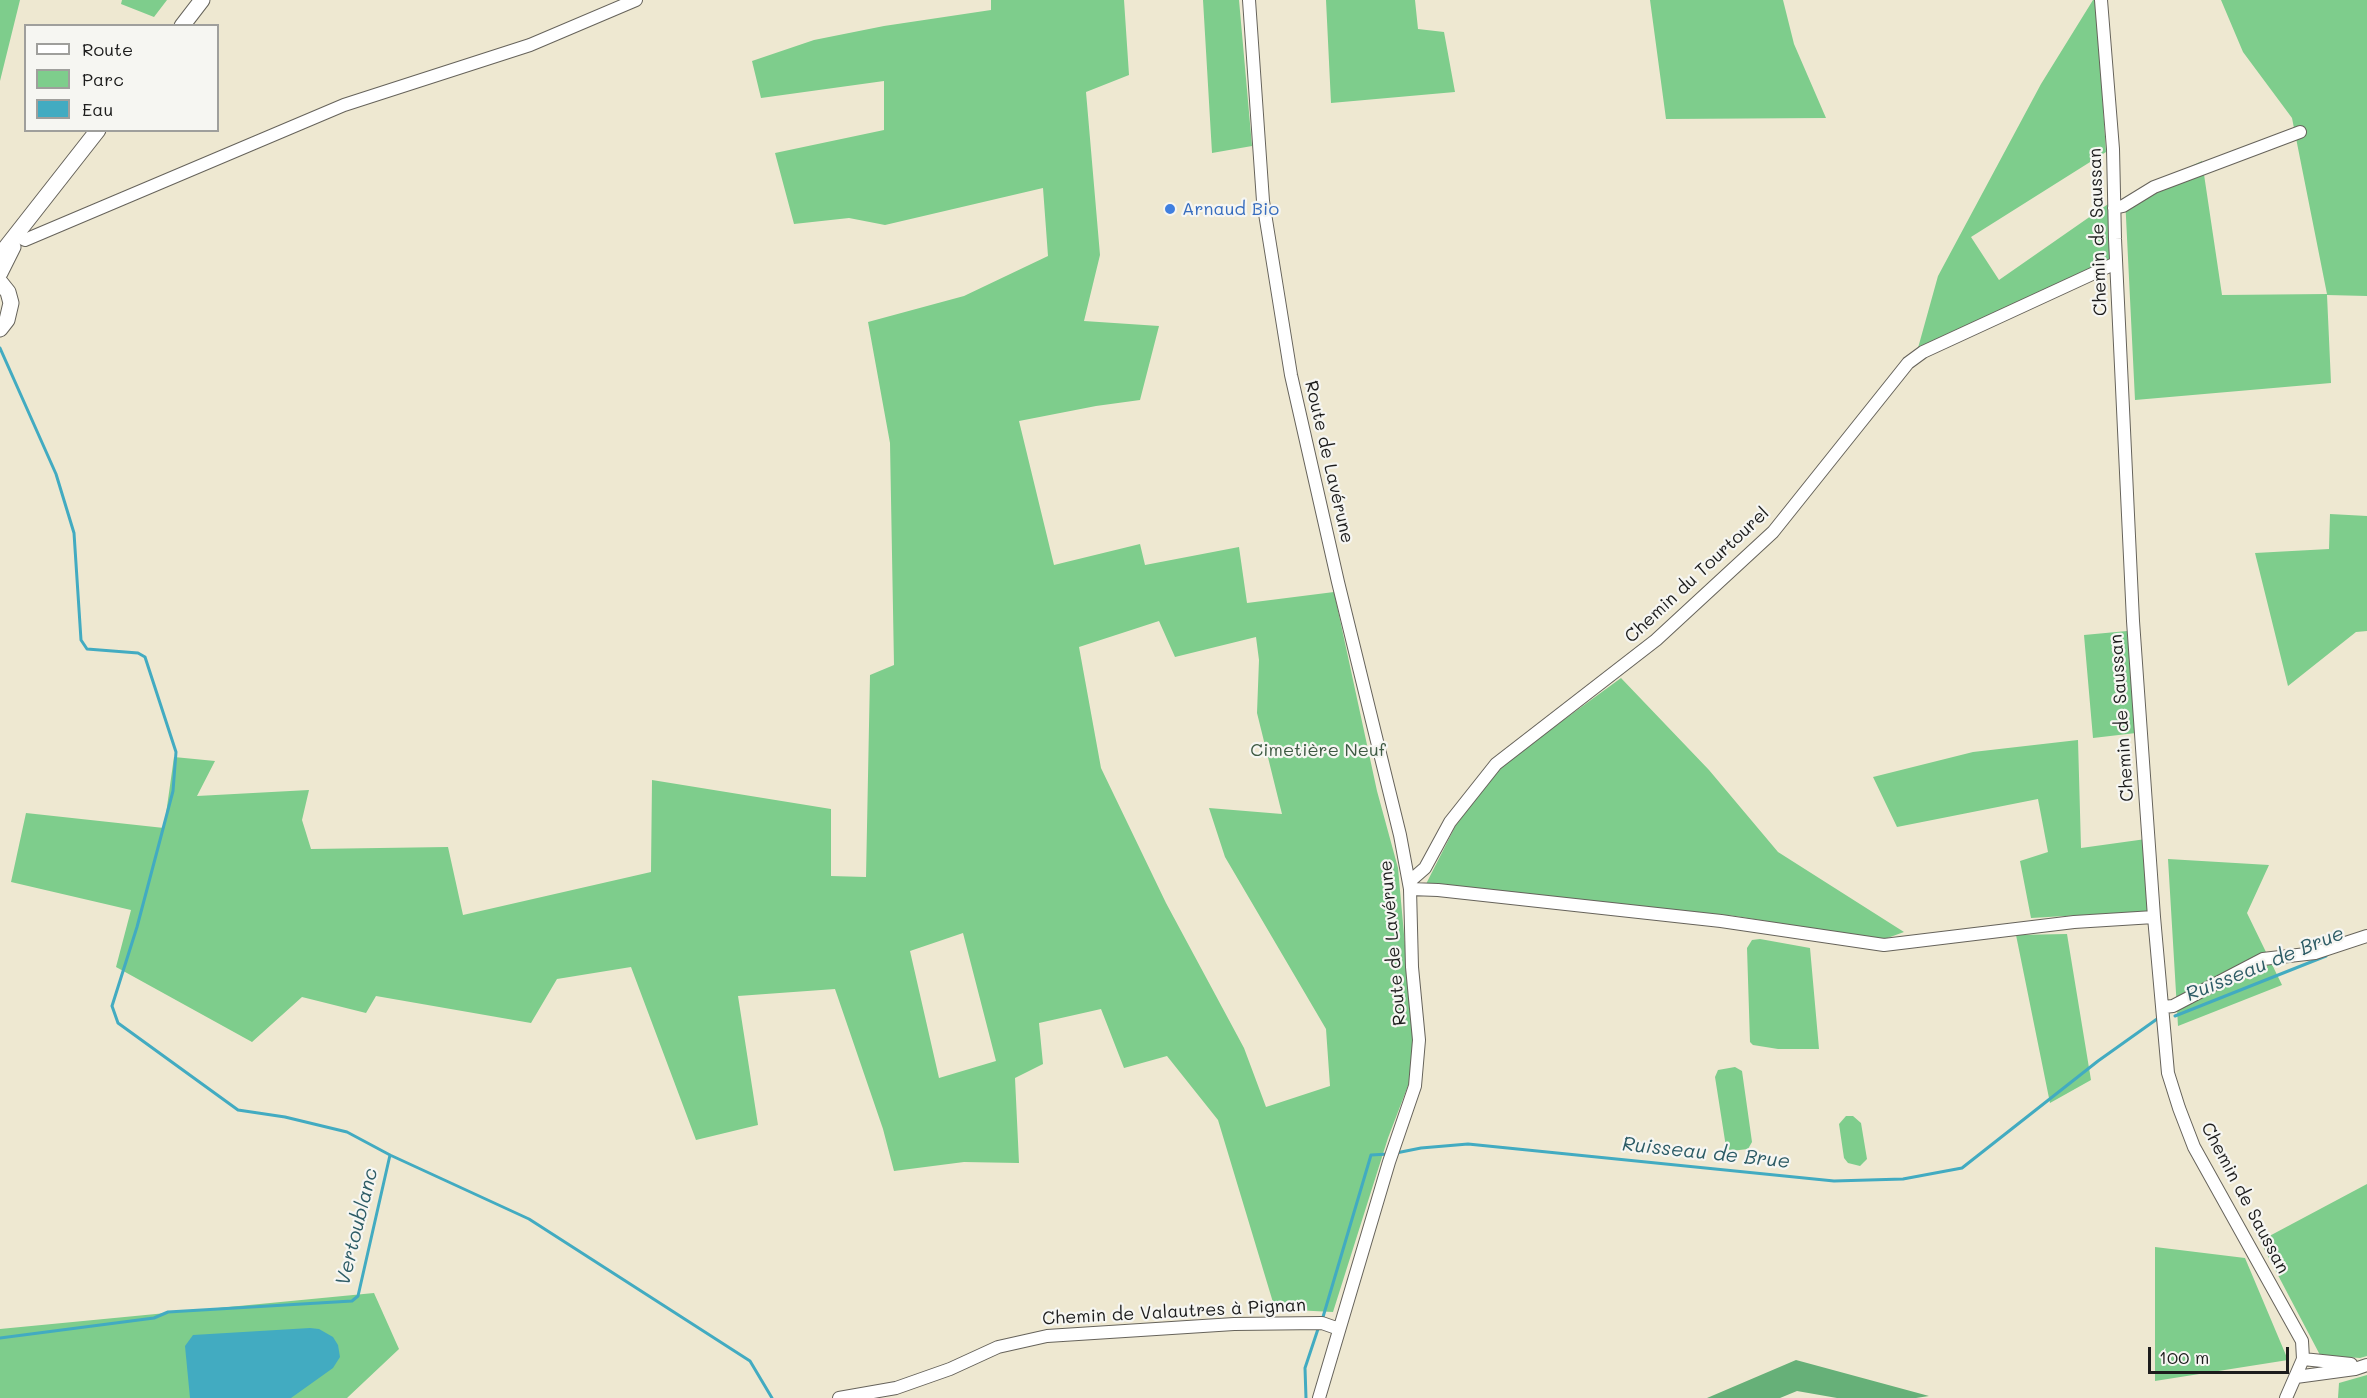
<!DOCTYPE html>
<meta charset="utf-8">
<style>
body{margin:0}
#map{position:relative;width:2367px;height:1398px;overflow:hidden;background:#eee8d1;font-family:Mali,sans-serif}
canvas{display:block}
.legend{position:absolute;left:24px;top:24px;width:195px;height:108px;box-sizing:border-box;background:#f6f6f2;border:2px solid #9f9f9c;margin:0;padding:8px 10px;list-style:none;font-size:18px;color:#1c1c1c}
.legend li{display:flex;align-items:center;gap:12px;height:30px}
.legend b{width:30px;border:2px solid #9f9f9c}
.scale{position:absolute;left:2148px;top:1347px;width:141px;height:27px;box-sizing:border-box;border:3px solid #1c1c1c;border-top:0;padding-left:8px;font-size:18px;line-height:21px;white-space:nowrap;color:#1c1c1c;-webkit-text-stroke:4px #f6f6f2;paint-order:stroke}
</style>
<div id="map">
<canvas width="2367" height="1398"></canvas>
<ul class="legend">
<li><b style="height:8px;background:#fff"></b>Route</li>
<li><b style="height:16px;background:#7ecd8c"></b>Parc</li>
<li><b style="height:16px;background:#42abc1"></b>Eau</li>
</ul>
<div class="scale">100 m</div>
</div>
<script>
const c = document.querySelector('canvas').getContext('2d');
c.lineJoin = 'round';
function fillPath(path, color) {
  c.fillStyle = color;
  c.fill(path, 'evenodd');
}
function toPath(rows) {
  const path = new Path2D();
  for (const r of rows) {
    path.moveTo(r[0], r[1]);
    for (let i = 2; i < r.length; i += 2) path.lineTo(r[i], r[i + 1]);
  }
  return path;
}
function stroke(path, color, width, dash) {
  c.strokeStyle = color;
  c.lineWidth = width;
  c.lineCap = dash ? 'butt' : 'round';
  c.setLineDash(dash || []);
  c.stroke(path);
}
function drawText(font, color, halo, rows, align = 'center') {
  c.font = font + ' Mali,sans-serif';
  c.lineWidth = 4.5;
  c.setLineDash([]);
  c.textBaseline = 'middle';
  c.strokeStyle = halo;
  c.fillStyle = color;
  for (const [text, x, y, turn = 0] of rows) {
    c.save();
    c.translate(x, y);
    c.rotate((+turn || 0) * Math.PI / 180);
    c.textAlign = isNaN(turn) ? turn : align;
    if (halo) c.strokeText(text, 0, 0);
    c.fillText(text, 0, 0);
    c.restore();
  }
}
const green = toPath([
 [0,0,20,0,0,81],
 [122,0,167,0,154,17,121,4],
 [991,0,1124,0,1129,75,1086,92,1100,255,1084,321,1159,326,1140,400,1096,406,1019,421,1054,565,1140,544,1145,565,1239,547,1247,603,1334,592,1377,791,1398,868,1415,1056,1409,1083,1388,1138,1333,1312,1275,1309,1218,1120,1167,1056,1124,1068,1101,1009,1039,1023,1043,1064,1015,1078,1019,1163,964,1162,894,1171,883,1129,835,989,738,996,758,1125,696,1140,631,967,557,979,531,1023,376,996,366,1013,302,997,252,1042,116,967,131,910,11,882,26,813,164,828,174,757,215,761,197,796,309,790,302,820,311,849,448,847,463,915,651,872,652,780,831,809,831,876,866,877,870,675,894,665,890,443,868,322,964,296,1048,256,1043,188,885,225,849,218,794,224,775,153,884,130,884,81,761,98,752,61,814,40,884,26,991,10],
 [1159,621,1175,657,1256,637,1259,660,1257,713,1282,814,1209,808,1225,857,1326,1029,1330,1086,1266,1107,1244,1048,1166,903,1101,768,1079,647],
 [963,933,996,1061,939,1078,910,951],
 [1203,0,1239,0,1252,146,1212,153],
 [1326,0,1415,0,1418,29,1444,32,1455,92,1331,103],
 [1650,0,1783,0,1794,44,1826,118,1666,119],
 [2093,0,2096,0,2106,152,1971,237,1999,280,2111,202,2111,259,1918,348,1938,276,2041,84],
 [2221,0,2367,0,2367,296,2327,295,2331,383,2135,400,2125,197,2202,161,2222,295,2327,294,2292,118,2243,52],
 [2330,514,2367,516,2367,631,2356,632,2288,686,2255,553,2329,549],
 [2127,631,2136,733,2093,738,2084,635],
 [1621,678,1709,770,1778,852,1904,932,1882,940,1735,916,1426,884,1456,825,1502,765],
 [2078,740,2081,848,2146,839,2151,911,2031,918,2020,861,2048,852,2038,799,1897,827,1873,777,1973,752],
 [2168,859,2269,865,2247,913,2282,985,2178,1026],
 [2067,934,2091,1080,2050,1103,2016,935],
 [1760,939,1810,948,1819,1049,1778,1049,1753,1045,1750,1042,1747,948,1752,940],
 [1735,1067,1742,1071,1752,1142,1748,1149,1731,1151,1726,1147,1715,1077,1718,1070],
 [1846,1116,1853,1116,1861,1123,1867,1159,1860,1166,1848,1163,1844,1158,1839,1124],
 [2367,1184,2367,1356,2360,1358,2320,1355,2260,1241],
 [2155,1247,2245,1258,2288,1360,2155,1381],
 [374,1293,399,1349,347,1398,0,1398,0,1329],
 [2367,1375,2367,1398,2338,1398,2339,1383]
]);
const forest = toPath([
 [1796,1360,1929,1396,1916,1398,1837,1398,1797,1391,1780,1398,1707,1398]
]);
const water = toPath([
 [310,1328,319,1329,333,1337,338,1345,340,1357,333,1368,291,1398,190,1398,185,1346,193,1335]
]);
const stream = toPath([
 [0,348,56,474,74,533,81,640,87,649,138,653,145,657,176,752,173,791,137,927,112,1006,118,1023,238,1110,285,1117,347,1132,390,1155,529,1219,750,1361,772,1398],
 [2175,1016,2326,956],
 [1396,1153,1421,1148,1468,1144,1834,1181,1903,1179,1962,1168,2098,1061,2157,1019],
 [1323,1317,1371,1155,1389,1154],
 [0,1338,154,1318,168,1312,352,1301,358,1296,390,1155],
 [1306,1398,1305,1368,1318,1329]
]);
const minor = toPath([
 [1249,0,1263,201,1291,375,1338,582,1400,835,1410,889,1412,967,1419,1040,1415,1086,1389,1162,1319,1398],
 [2101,0,2113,149,2115,239,2133,621,2154,917,2168,1073,2179,1108,2194,1147,2302,1341,2303,1359,2286,1398],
 [2114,208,2123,206,2154,187,2300,132],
 [17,236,25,240,344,105,530,45,636,0],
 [1409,882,1425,868,1450,822,1496,764,1656,640,1773,532,1908,363,1923,352,2116,263],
 [1410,889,1438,890,1721,921,1884,945,2074,922,2154,917],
 [2164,1007,2173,1006,2263,959,2315,953,2367,936],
 [2303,1359,2351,1364],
 [2296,1377,2355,1369,2367,1365],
 [839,1398,896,1388,950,1369,998,1347,1047,1336,1234,1324,1322,1323,1339,1329]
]);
const major = toPath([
 [182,26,202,0],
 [0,255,98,130],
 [0,273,13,247],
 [0,282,8,292,11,303,7,320,0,329]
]);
const markers = [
 [1170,209,6,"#3f7fe0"]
];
const shopNames = [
 ["Arnaud Bio",1182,209]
];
const streetNames = [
 ["Chemin de Saussan",2098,232,-92],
 ["Route de Lavérune",1329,462,77],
 ["Chemin du Tourtourel",1697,575,-43],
 ["Chemin de Saussan",2122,718,-94],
 ["Route de Lavérune",1393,943,-95],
 ["Chemin de Saussan",2245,1198,62],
 ["Chemin de Valautres à Pignan",1174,1312,-3]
];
const parkNames = [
 ["Cimetière Neuf",1318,750]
];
const waterNames = [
 ["Ruisseau de Brue",2265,964,-22],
 ["Ruisseau de Brue",1706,1153,6],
 ["Vertoublanc",357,1227,-76]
];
fillPath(green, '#7ecd8c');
fillPath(forest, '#66b078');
fillPath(water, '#42abc1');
stroke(stream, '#42abc1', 3);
stroke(minor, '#66635b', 14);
stroke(major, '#66635b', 17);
stroke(minor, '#fff', 12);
stroke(major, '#fff', 15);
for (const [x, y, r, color] of markers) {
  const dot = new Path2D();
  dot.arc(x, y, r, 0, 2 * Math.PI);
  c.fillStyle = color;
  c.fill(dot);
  stroke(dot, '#f6f6f2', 2);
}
drawText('18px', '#366cbe', '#f6f6f2', shopNames, 'left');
drawText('18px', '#1c1c1c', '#f6f6f2', streetNames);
drawText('18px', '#3e5a43', '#f6f6f2', parkNames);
drawText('italic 20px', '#2d5c66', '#f6f6f2', waterNames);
</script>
